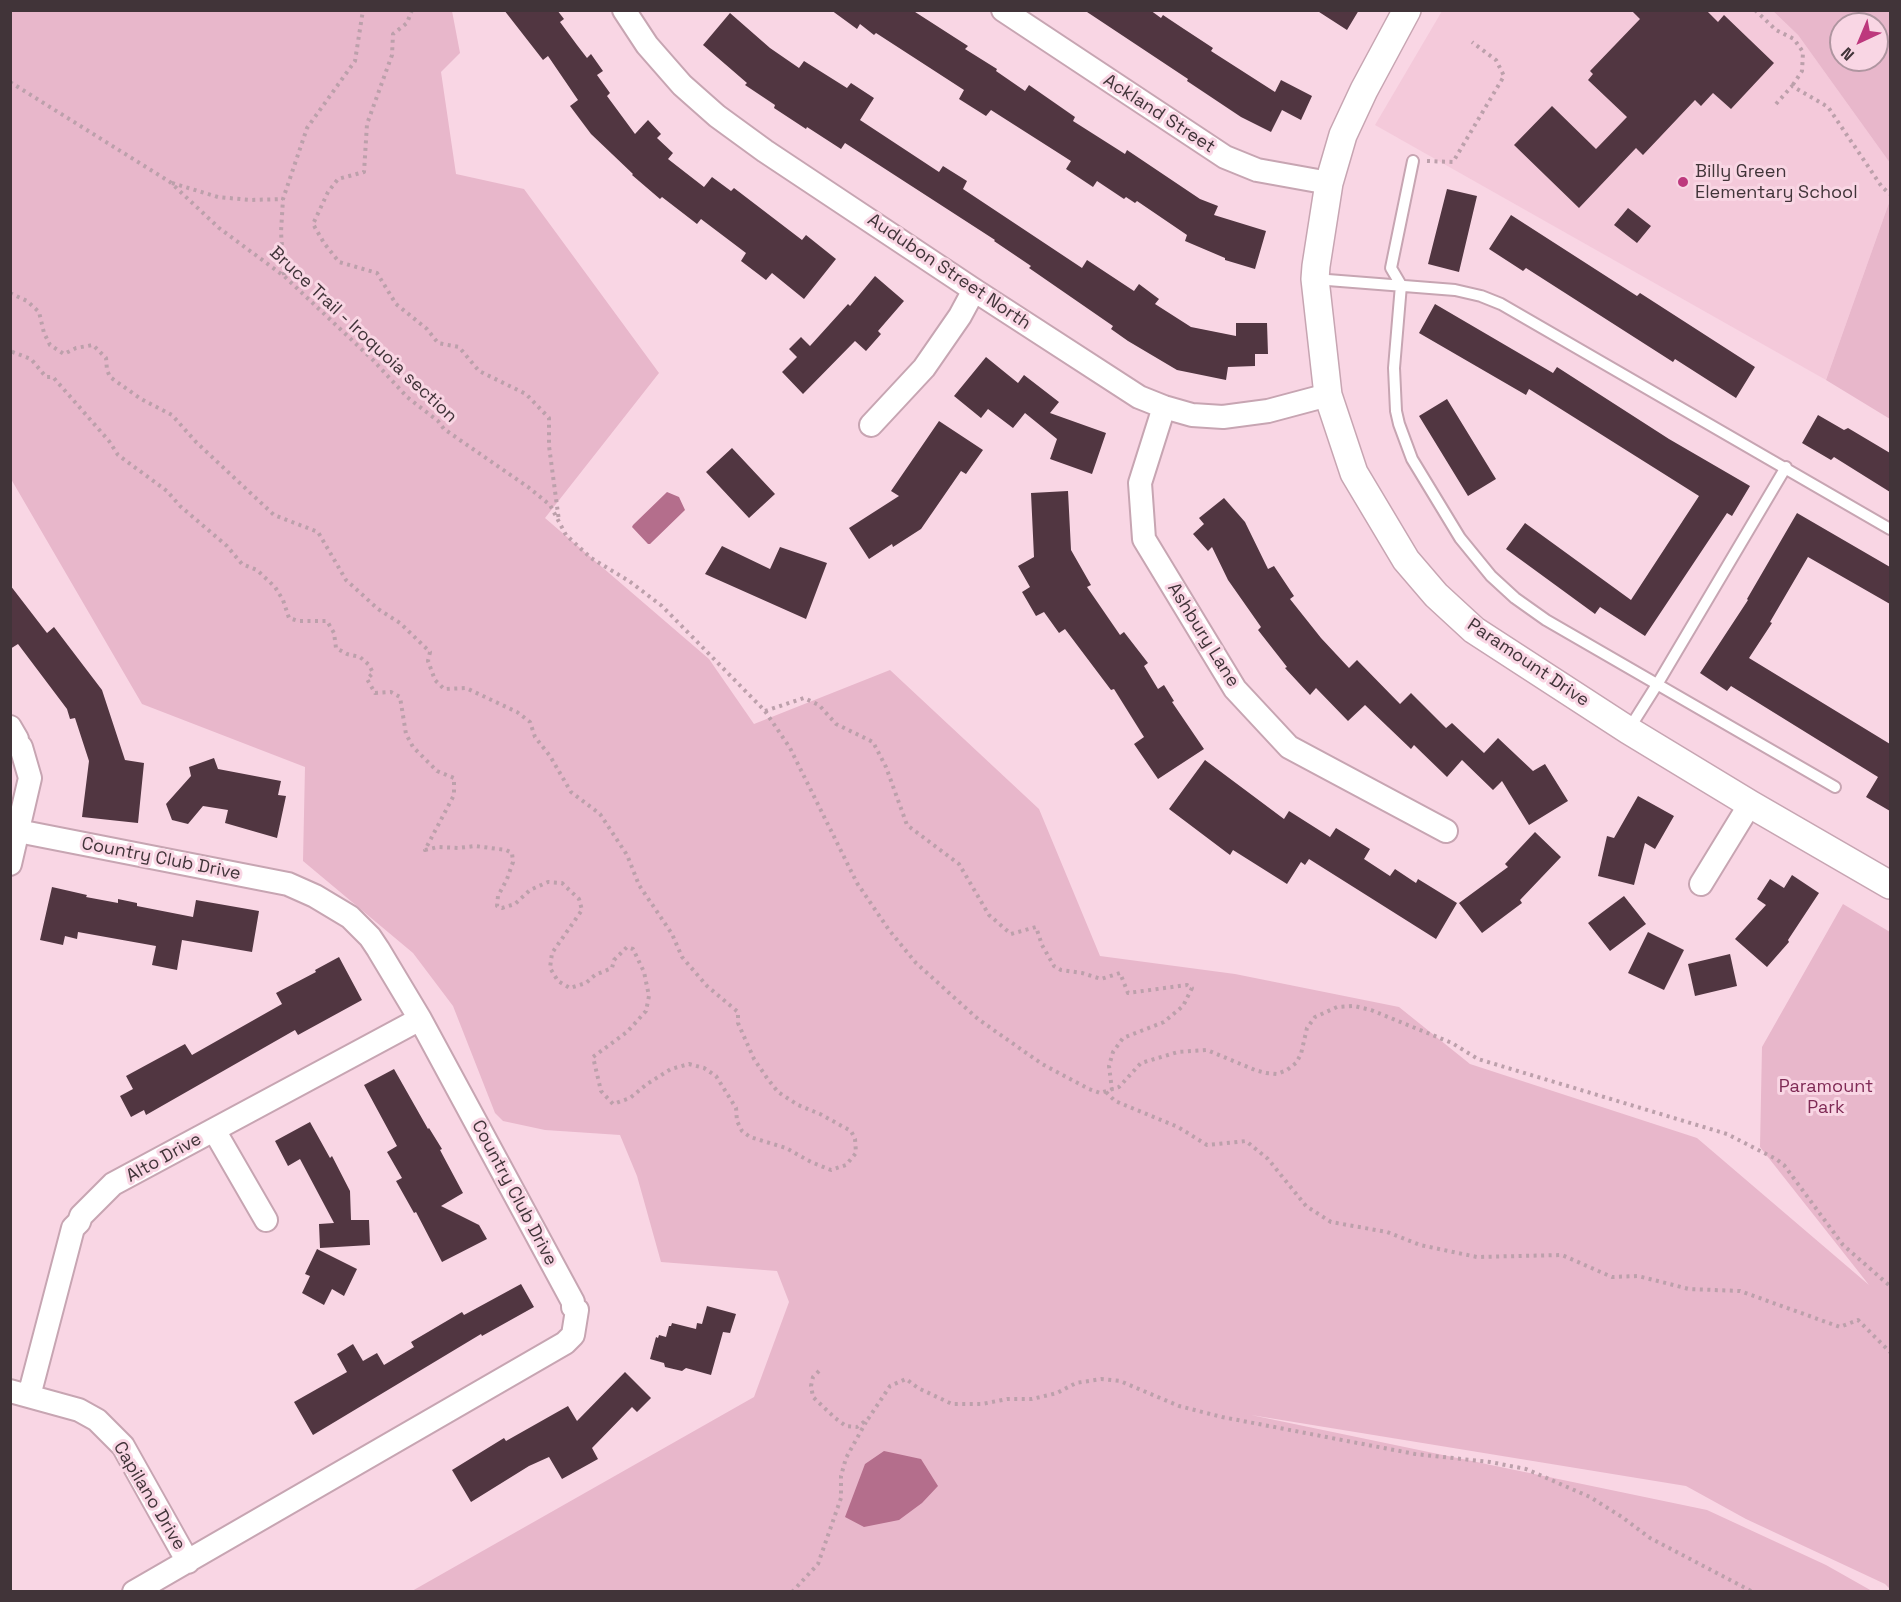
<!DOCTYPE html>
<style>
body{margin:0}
#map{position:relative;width:1901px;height:1602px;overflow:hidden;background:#f9d6e4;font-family:"Space Grotesk",sans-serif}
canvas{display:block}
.frame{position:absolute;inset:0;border:12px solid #413439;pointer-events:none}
.north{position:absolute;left:1829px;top:12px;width:60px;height:60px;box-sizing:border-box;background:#f9d6e4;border:2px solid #af95a0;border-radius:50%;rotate:224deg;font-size:16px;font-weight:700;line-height:24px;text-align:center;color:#413439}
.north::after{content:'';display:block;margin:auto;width:21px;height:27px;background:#bd387d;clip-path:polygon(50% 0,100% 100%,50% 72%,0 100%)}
</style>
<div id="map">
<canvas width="1901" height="1602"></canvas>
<div class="frame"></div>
<div class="north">N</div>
</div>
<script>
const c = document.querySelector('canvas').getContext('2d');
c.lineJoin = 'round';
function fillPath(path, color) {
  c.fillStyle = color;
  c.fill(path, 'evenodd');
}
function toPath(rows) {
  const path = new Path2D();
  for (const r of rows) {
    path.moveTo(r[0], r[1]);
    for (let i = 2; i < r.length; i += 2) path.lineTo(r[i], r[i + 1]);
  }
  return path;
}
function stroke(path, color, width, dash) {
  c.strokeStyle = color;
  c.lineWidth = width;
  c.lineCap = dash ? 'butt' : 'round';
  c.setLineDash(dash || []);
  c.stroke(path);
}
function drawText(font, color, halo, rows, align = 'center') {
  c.font = font + ' "Space Grotesk",sans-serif';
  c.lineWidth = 6;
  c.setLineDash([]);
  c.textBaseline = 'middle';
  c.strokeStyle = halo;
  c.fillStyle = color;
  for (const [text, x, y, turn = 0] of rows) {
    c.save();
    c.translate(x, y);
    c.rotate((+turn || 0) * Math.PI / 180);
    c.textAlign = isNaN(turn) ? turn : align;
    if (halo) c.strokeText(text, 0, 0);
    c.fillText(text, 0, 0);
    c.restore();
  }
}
const built = toPath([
 [1442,11,1773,11,1798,35,1890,163,1890,200,1826,380,1375,125]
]);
const green = toPath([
 [10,11,452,11,460,53,441,72,456,174,524,189,659,373,545,518,709,659,754,724,890,670,1039,809,1100,956,1235,974,1399,1007,1470,1064,1697,1138,1869,1285,1760,1147,1762,1047,1843,904,1890,932,1890,1589,1885,1584,1746,1519,1686,1486,1251,1415,1707,1510,1826,1565,1872,1591,412,1591,754,1397,789,1302,777,1271,661,1262,637,1176,620,1135,545,1130,503,1121,495,1113,453,1006,413,953,303,861,305,767,142,704,11,479],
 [1773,11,1890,11,1890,163,1798,35],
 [1841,24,1877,24,1877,60,1841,60],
 [1890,200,1890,419,1826,380]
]);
const water = toPath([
 [667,492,679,497,685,510,650,544,648,544,632,527,633,525],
 [884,1451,921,1459,938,1486,922,1503,899,1520,864,1527,845,1517,865,1464]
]);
const building = toPath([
 [504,10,557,10,564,19,560,22,577,45,587,58,591,54,603,71,597,75,610,93,607,96,635,134,648,120,661,134,657,138,673,153,668,159,704,187,712,177,731,191,734,188,802,240,806,235,836,259,804,299,772,273,766,280,741,261,746,253,701,219,697,224,662,197,660,199,632,175,633,174,591,134,570,106,578,100,548,56,543,60],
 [831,10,912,10,968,46,965,49,997,69,996,71,1025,91,1029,85,1075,117,1073,121,1125,154,1127,150,1200,199,1218,206,1214,215,1266,231,1255,269,1225,260,1225,258,1185,241,1187,235,1137,201,1135,203,1126,197,1124,199,1097,181,1093,187,1066,169,1071,161,991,110,986,116,959,99,964,90,876,33,874,35,860,24,857,29],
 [1084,10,1150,10,1161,18,1163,15,1184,29,1213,48,1211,51,1275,92,1281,80,1312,96,1301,120,1282,110,1271,132,1241,117,1187,81,1188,79],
 [1316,10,1359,10,1347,30],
 [1631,10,1706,10,1718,22,1724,15,1774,63,1731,109,1713,93,1701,106,1695,100,1643,155,1636,148,1579,208,1514,145,1552,106,1596,149,1627,117,1588,80,1593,74,1590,71,1640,19],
 [730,13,770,48,799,68,804,61,847,88,851,83,874,98,860,120,939,172,943,166,967,181,963,189,1082,268,1087,260,1134,291,1139,284,1159,299,1155,304,1191,327,1236,336,1236,323,1267,323,1268,354,1255,354,1255,366,1228,367,1226,380,1177,370,1128,341,1111,329,1113,326,1029,268,1031,266,994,241,995,240,845,143,841,149,807,127,806,129,774,108,775,105,745,85,747,83,703,45],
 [1447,189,1477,196,1459,272,1428,264],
 [1628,208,1651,226,1637,243,1614,225],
 [1511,215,1637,296,1640,293,1755,367,1736,398,1675,359,1673,362,1526,268,1523,271,1489,249],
 [875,276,904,301,878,331,881,334,866,351,855,341,803,394,782,372,797,357,789,349,801,337,810,346,848,304,850,306],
 [1435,304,1553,373,1557,367,1669,439,1750,486,1732,516,1727,513,1645,636,1600,607,1595,614,1506,549,1525,523,1631,600,1699,496,1529,389,1526,395,1419,333],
 [986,357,1018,383,1024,375,1059,402,1050,413,1106,433,1092,474,1050,459,1057,439,1025,413,1013,428,988,409,981,418,954,396],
 [1447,399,1496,479,1468,496,1419,416],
 [1818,415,1844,430,1848,428,1890,453,1890,492,1834,457,1831,460,1802,443],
 [939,421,983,450,966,474,961,471,921,529,893,547,892,544,869,559,849,528,899,496,891,491],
 [732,448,775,494,749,518,706,472],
 [1068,491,1071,550,1091,585,1087,587,1120,635,1124,632,1148,663,1144,666,1158,689,1164,685,1174,701,1172,702,1204,749,1158,779,1134,744,1144,737,1114,689,1111,690,1065,629,1059,633,1044,612,1036,616,1022,592,1030,587,1018,566,1034,557,1031,493],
 [1224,498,1245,522,1268,569,1274,566,1294,596,1290,599,1321,638,1349,668,1357,660,1400,704,1411,693,1446,728,1452,723,1484,753,1498,738,1533,771,1545,764,1568,801,1529,825,1502,781,1493,790,1462,760,1447,777,1414,745,1411,749,1365,705,1348,721,1316,688,1310,695,1285,668,1287,667,1258,630,1261,627,1228,580,1212,547,1208,551,1193,534,1204,524,1199,518],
 [1797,513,1890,567,1890,604,1808,557,1770,622,1772,623,1749,658,1890,744,1890,811,1866,797,1878,777,1731,686,1727,691,1700,673,1748,600,1747,599],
 [722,546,770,569,780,547,827,563,806,619,705,574],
 [10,585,47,633,54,627,102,690,125,760,144,763,138,823,82,817,89,761,75,718,70,719,67,709,18,644,10,649],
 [214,758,218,769,281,781,278,795,286,796,277,838,225,823,228,810,203,806,188,824,172,820,166,804,191,776,189,767],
 [1205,760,1284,819,1289,811,1330,837,1336,828,1370,849,1364,859,1390,876,1395,869,1416,883,1418,879,1457,903,1436,939,1309,859,1305,865,1301,862,1287,884,1233,850,1230,855,1169,809],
 [1638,796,1674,816,1655,849,1645,843,1634,885,1598,876,1607,836,1614,838],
 [1535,832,1561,857,1520,900,1522,903,1482,933,1459,903,1508,867,1505,864],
 [1792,875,1819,893,1788,940,1789,942,1767,967,1735,939,1766,905,1757,899,1770,879,1784,888],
 [52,887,87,895,86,897,118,903,118,899,137,903,137,906,193,917,196,900,259,911,252,952,182,940,177,970,152,965,156,946,78,932,77,939,65,936,63,945,40,940],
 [1624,896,1646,924,1610,951,1588,923],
 [1648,932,1684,950,1664,990,1628,973],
 [1730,954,1737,986,1695,996,1688,964],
 [339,957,362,1000,298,1035,295,1030,146,1115,144,1110,131,1117,120,1096,133,1089,126,1076,185,1044,192,1055,282,1004,276,993,316,972,315,970],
 [394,1069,428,1129,429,1128,442,1149,440,1150,463,1193,441,1206,479,1225,487,1239,442,1262,416,1212,414,1213,396,1181,402,1178,387,1152,397,1146,364,1085],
 [310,1122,330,1158,332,1156,350,1191,351,1220,369,1220,370,1245,320,1248,319,1224,334,1223,300,1159,288,1166,275,1141],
 [317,1249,357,1269,344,1296,332,1289,324,1305,302,1293,310,1276,305,1274],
 [521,1284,534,1307,482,1336,481,1334,313,1435,294,1402,347,1372,337,1354,353,1344,363,1361,377,1353,384,1365,414,1347,411,1342,462,1312,464,1315],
 [707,1306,736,1314,730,1333,723,1332,711,1375,686,1368,682,1371,665,1367,664,1363,650,1359,656,1337,658,1338,659,1335,666,1337,669,1326,671,1326,672,1323,696,1329,697,1323,702,1324],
 [625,1372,651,1398,637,1412,632,1407,592,1448,598,1459,562,1479,549,1457,529,1466,471,1502,452,1470,504,1438,506,1441,568,1406,577,1421]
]);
const path = toPath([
 [412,10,407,23,393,34,392,55,367,124,364,172,338,179,328,192,313,224,324,243,339,262,377,273,396,304,427,329,438,343,459,347,479,371,526,394,549,418,549,446,559,521],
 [1755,10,1776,30,1794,39,1803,52,1802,71,1792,86],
 [10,82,170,182,219,228,284,276,373,360,407,397,438,421,444,429,528,487,550,505,566,535,591,558,629,581,662,606,765,711,790,748,857,883,889,930,916,963,978,1019,1042,1064,1089,1089,1100,1093,1119,1087,1141,1063,1178,1052,1207,1050,1255,1070,1266,1073,1277,1074,1287,1070,1296,1063,1301,1054,1307,1028,1315,1017,1337,1007,1354,1006,1371,1010,1452,1043,1478,1059,1727,1134,1776,1159,1784,1165,1843,1245,1890,1286],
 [1776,104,1792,86,1828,107,1882,187,1890,194],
 [1427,161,1453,162,1504,76,1496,60,1472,42],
 [172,183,218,197,250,200,283,199],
 [284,275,281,232,283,199,307,128,355,61,363,10],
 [10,293,27,301,39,312,44,333,50,345,64,354,76,348,93,345,106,358,107,370,110,377,141,399,172,415,196,442,274,515,318,532,346,580,378,609,400,623,430,652,428,661,435,680,444,689,466,688,517,712,530,722,535,737,550,756,571,792,600,814,627,855,639,885,672,934,682,957,707,986,738,1012,738,1023,754,1059,767,1078,778,1092,798,1105,820,1114,851,1131,855,1139,856,1153,846,1165,831,1170,811,1162,786,1148,750,1137,742,1131,737,1121,736,1108,716,1076,704,1068,689,1064,671,1069,647,1084,630,1098,613,1104,601,1091,593,1057,627,1032,646,1011,649,996,644,972,633,949,627,947,614,960,612,968,595,975,586,983,570,988,558,981,550,968,552,953,582,910,579,899,562,883,548,882,530,890,515,904,502,908,497,906,498,896,507,879,513,862,512,853,506,850,475,846,458,848,438,847,425,850,454,795,454,778,437,771,413,747,406,734,400,697,391,692,375,693,367,679,373,673,369,665,360,657,347,654,336,648,334,633,327,621,298,621,289,618,283,600,275,587,257,570,242,564,227,546,180,506,167,491,118,455,109,441,53,377,46,377,31,359,10,351],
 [765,711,804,698,819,705,836,724,873,742,886,767,907,825,959,864,989,915,1011,934,1036,927,1042,945,1054,966,1061,970,1082,973,1101,979,1120,973,1128,993,1187,985,1192,988,1183,1006,1164,1022,1123,1038,1113,1052,1109,1066,1112,1090],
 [1106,1092,1115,1101,1178,1127,1207,1145,1246,1141,1268,1159,1306,1206,1331,1222,1387,1232,1420,1245,1477,1257,1562,1255,1612,1277,1638,1276,1689,1289,1740,1291,1840,1327,1858,1320,1890,1352],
 [819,1371,813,1377,811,1386,813,1397,835,1418,846,1426,857,1427,868,1419,890,1386,906,1379,918,1388,952,1404,982,1404,1007,1399,1032,1399,1057,1393,1076,1383,1101,1379,1120,1381,1179,1406,1222,1417,1415,1454,1490,1462,1526,1469,1590,1497,1622,1517,1650,1538,1753,1592],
 [792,1592,818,1564,841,1498,841,1476,846,1458,866,1422]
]);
const service = toPath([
 [1413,161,1391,268,1401,285,1394,368,1396,411,1399,424,1412,459,1460,538,1491,576,1515,598,1546,620,1835,787],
 [1315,279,1455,290,1481,296,1501,304,1890,529],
 [1629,729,1658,683,1786,467]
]);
const minor = toPath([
 [624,10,647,45,682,85,717,116,765,151,974,290,1139,397,1164,407,1192,415,1223,417,1268,411,1328,395],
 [1003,10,1225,157,1257,170,1329,183],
 [1164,407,1140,483,1144,539,1235,689,1289,747,1446,831],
 [871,425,924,368,960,316,974,290],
 [10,727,17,739,17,743,21,747,30,778,10,864],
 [18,831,288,884,315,896,350,917,370,937,378,949,420,1019,573,1302,573,1307,577,1310,573,1335,565,1343,134,1592],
 [1701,884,1750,804],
 [214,1130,266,1220],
 [10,1391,79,1410,97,1420,123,1446,188,1562],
 [29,1396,73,1228,79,1222,81,1216,113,1184,420,1019]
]);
const tertiary = toPath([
 [1407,10,1364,90,1343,135,1329,183,1316,266,1315,279,1328,395,1354,473,1406,560,1436,595,1474,630,1628,730,1750,804,1890,885]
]);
const markers = [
 [1683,182,6,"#bd387d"]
];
const streetNames = [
 ["Ackland Street",1159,114,33],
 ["Audubon Street North",949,272,34],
 ["Bruce Trail - Iroquoia section",363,335,43],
 ["Ashbury Lane",1203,635,58],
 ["Paramount Drive",1528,663,34],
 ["Country Club Drive",161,859,11],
 ["Alto Drive",164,1158,-29],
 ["Country Club Drive",514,1193,62],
 ["Capilano Drive",149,1496,59]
];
const poiNames = [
 ["Billy Green",1695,172],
 ["Elementary School",1695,193]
];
const parkNames = [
 ["Paramount",1826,1087],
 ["Park",1826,1108]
];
fillPath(built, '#f4c9da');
fillPath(green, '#e8b7cb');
fillPath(water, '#b46e8c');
fillPath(building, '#513641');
stroke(service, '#c7a5b2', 14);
stroke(minor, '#c7a5b2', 26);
stroke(tertiary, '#c7a5b2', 30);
stroke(path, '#bca0ab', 4, [3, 4.5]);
stroke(service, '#fff', 10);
stroke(minor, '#fff', 22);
stroke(tertiary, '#fff', 27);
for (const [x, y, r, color] of markers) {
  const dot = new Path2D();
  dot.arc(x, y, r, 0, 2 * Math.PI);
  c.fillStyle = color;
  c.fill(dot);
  stroke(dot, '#f9d6e4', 2);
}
drawText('18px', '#413439', '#f9d6e4', streetNames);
drawText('18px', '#413439', '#f9d6e4', poiNames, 'left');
drawText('18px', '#7f2a55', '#f9d6e4', parkNames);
</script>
